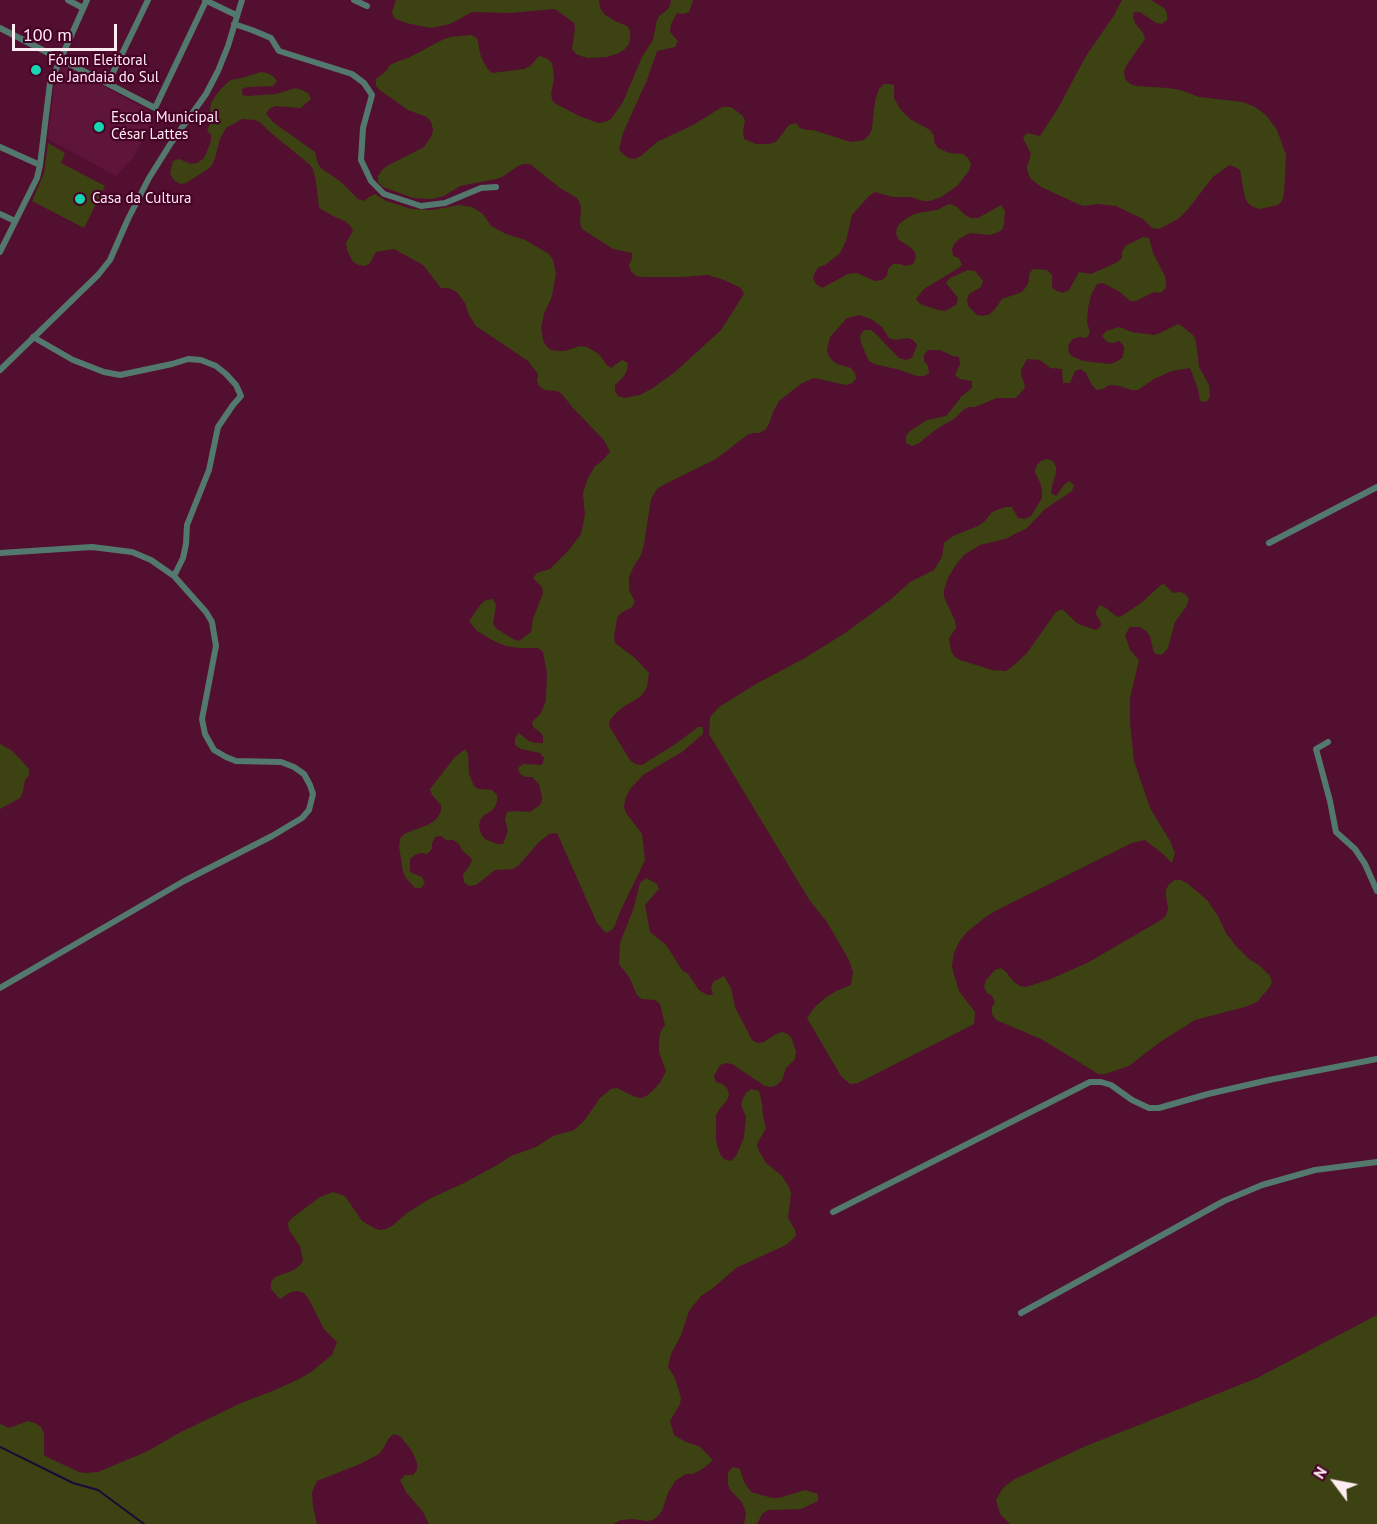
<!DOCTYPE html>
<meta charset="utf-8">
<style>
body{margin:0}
#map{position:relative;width:1377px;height:1524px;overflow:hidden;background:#520f30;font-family:"PT Sans",sans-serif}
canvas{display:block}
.north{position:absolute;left:1305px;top:1452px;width:60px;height:60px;-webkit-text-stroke:4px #460226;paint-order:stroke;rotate:302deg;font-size:16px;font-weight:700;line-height:24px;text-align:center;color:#feecf2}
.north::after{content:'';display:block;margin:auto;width:21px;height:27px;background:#feecf2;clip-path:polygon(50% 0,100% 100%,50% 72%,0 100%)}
.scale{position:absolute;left:12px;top:24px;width:105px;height:27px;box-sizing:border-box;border:3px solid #feecf2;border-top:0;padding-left:8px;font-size:18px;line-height:21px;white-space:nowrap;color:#feecf2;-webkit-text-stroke:4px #460226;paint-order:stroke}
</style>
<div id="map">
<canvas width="1377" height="1524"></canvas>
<div class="north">N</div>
<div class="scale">100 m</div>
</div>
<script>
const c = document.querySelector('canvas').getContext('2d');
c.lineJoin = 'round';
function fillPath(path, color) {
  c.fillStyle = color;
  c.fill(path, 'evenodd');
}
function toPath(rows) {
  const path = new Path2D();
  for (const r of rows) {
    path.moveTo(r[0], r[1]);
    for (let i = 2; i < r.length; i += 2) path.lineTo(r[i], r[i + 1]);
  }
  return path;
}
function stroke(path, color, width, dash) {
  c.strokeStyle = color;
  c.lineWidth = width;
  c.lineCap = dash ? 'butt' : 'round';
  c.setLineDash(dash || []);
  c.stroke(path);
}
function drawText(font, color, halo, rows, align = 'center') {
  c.font = font + ' "PT Sans",sans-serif';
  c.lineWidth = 4.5;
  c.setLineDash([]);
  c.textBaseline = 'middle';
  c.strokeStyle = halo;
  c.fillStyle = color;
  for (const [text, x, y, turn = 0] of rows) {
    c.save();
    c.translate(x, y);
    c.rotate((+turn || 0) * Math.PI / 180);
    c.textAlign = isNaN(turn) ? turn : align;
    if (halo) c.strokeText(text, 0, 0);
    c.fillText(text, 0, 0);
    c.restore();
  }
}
const built = toPath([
 [63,64,156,115,133,158,116,176,48,139,54,87,58,75]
]);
const green = toPath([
 [396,0,599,0,600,8,604,14,615,21,627,26,630,31,630,38,629,44,625,49,619,53,607,57,587,58,576,54,572,49,575,29,574,23,555,9,510,13,472,12,450,24,431,28,406,23,394,18,392,12],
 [671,0,693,0,689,12,683,14,677,13,671,24,670,32,678,41,675,47,657,51,647,80,623,133,619,149,623,154,628,158,635,159,641,156,657,142,693,125,722,107,731,107,742,115,745,120,743,133,744,139,756,144,769,144,776,142,789,125,796,123,800,128,806,130,813,130,851,142,864,140,869,135,872,129,875,101,879,89,884,84,890,84,894,85,894,98,900,109,910,119,930,130,934,136,934,142,938,148,949,153,963,154,968,158,971,164,969,171,957,186,941,197,930,201,923,201,911,197,893,197,875,192,869,196,852,215,846,241,840,253,825,265,819,267,815,272,813,278,816,284,822,288,848,274,857,273,875,281,882,280,887,276,888,269,893,264,900,264,906,266,913,264,916,258,915,252,910,247,899,240,896,234,897,228,900,223,912,215,918,213,937,210,949,204,956,206,965,215,971,218,978,218,1001,205,1005,211,1004,224,1002,230,996,233,990,235,970,233,959,239,954,244,952,249,953,256,959,258,962,265,957,269,924,289,916,299,920,304,938,310,945,311,956,305,958,298,946,283,950,278,968,270,975,271,983,281,981,287,969,294,967,300,968,306,977,315,983,316,990,314,995,309,1002,299,1022,292,1026,287,1029,281,1029,274,1033,269,1047,270,1052,275,1052,288,1057,291,1063,293,1069,290,1079,272,1091,274,1116,263,1122,258,1122,252,1125,246,1143,237,1149,238,1153,253,1165,276,1166,283,1165,289,1160,293,1154,292,1136,301,1130,301,1120,292,1103,283,1097,284,1091,295,1088,308,1087,321,1090,333,1086,338,1079,337,1073,339,1069,344,1068,350,1071,356,1083,361,1110,364,1116,362,1122,358,1124,352,1124,346,1119,341,1113,343,1107,342,1102,336,1106,331,1119,327,1132,332,1154,335,1160,333,1178,324,1183,327,1194,336,1196,342,1199,367,1209,385,1210,397,1206,402,1200,401,1198,389,1190,368,1172,371,1154,379,1138,390,1131,390,1120,386,1109,385,1103,389,1097,390,1092,385,1086,373,1081,369,1075,371,1070,383,1063,383,1062,369,1050,368,1040,360,1027,359,1021,370,1021,376,1024,382,1025,388,1016,398,997,398,975,407,969,407,963,410,954,419,938,428,918,444,912,446,906,443,906,436,910,431,927,420,946,416,962,396,972,388,972,381,960,379,955,375,960,364,959,357,953,356,940,350,928,350,924,355,924,361,928,366,929,373,924,376,917,376,900,370,874,364,869,361,861,343,860,336,864,330,871,330,876,334,899,358,906,360,912,358,917,345,913,340,908,338,895,340,889,338,882,327,871,319,859,315,847,318,830,337,827,349,828,355,832,360,837,364,851,368,855,373,856,379,852,383,846,385,814,378,802,383,779,401,773,412,769,424,765,430,759,433,753,433,747,435,716,459,663,485,657,489,651,499,644,544,641,555,634,566,629,577,629,590,635,602,632,607,621,613,617,618,614,637,615,643,635,658,649,673,647,687,644,692,640,697,623,707,614,715,610,720,609,726,630,760,635,764,642,765,677,743,698,727,703,727,703,734,682,752,643,775,630,789,625,800,624,807,626,813,642,834,645,860,620,912,615,925,612,930,606,933,597,923,557,833,549,834,539,842,519,865,513,869,495,870,476,885,469,886,464,882,463,875,470,865,472,859,462,850,459,844,453,840,446,840,441,836,435,837,432,843,432,849,427,854,421,853,415,855,410,859,410,872,422,877,425,883,421,888,415,888,406,878,403,872,399,846,400,839,404,834,427,825,433,822,438,817,441,811,441,805,432,795,430,789,455,757,465,749,468,754,469,774,474,786,479,789,492,790,497,795,497,801,495,807,490,812,484,815,480,820,479,827,481,834,485,839,497,844,503,844,508,831,505,819,507,812,516,811,530,812,541,804,542,797,539,784,532,777,526,777,520,774,518,768,523,764,542,765,544,758,540,753,521,749,515,745,515,738,519,733,529,741,536,743,543,743,543,736,539,731,534,728,532,722,541,713,546,700,547,673,543,652,538,648,519,648,506,646,494,641,477,631,469,621,481,604,486,600,493,599,496,605,493,624,497,629,513,639,519,641,531,632,533,619,543,593,542,587,533,578,537,573,550,569,569,550,581,534,585,515,583,494,587,480,595,466,601,462,610,452,604,440,572,407,562,394,557,391,545,390,539,386,537,380,538,374,528,361,476,326,469,315,465,303,457,292,448,288,441,288,423,265,394,249,376,252,370,263,365,266,359,265,353,262,347,250,346,243,353,231,350,225,345,221,333,216,319,208,316,182,313,169,309,164,270,132,261,123,255,120,242,119,226,128,220,139,215,158,212,165,208,169,186,183,180,184,174,180,170,174,173,161,179,159,191,164,197,163,203,159,206,154,211,141,211,135,207,130,210,124,216,118,211,114,210,108,212,101,220,90,229,81,235,79,242,78,261,72,267,73,273,76,277,81,273,86,248,87,242,89,242,95,248,96,276,94,296,88,302,90,308,93,311,99,301,108,275,106,269,109,266,114,274,123,315,152,318,164,322,169,340,181,358,199,364,201,369,197,375,194,386,201,412,209,432,210,459,205,472,207,483,214,491,226,506,234,525,240,549,254,553,260,556,273,552,296,544,314,541,328,543,340,546,346,551,350,558,351,565,351,580,346,587,347,599,354,606,364,611,368,622,360,628,363,627,370,624,376,615,385,615,391,618,396,624,398,640,395,653,388,675,372,721,330,744,294,741,288,724,280,708,275,682,277,643,277,636,276,631,271,629,265,632,259,632,253,613,249,582,229,580,223,581,209,580,203,577,198,560,188,530,164,524,164,518,166,502,177,496,179,460,186,444,196,432,199,413,198,383,187,378,182,378,176,382,170,387,166,424,147,432,135,433,129,431,122,427,117,408,110,381,91,376,86,376,79,386,71,390,65,396,62,408,58,444,39,451,37,471,35,477,38,481,57,487,68,492,73,524,69,530,66,539,56,546,58,551,62,553,68,554,80,551,93,552,100,556,104,579,116,598,123,605,122,611,119,623,102,642,57,653,40,657,20,660,15,666,11,670,6],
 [1122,0,1151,0,1164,8,1167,13,1167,20,1162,24,1156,23,1140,12,1134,12,1133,17,1135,23,1143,33,1145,39,1126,66,1124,72,1125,79,1130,84,1136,86,1168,88,1180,90,1199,97,1243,102,1255,107,1266,115,1277,130,1286,155,1284,194,1282,201,1278,205,1260,209,1253,207,1248,203,1245,198,1240,170,1235,167,1229,165,1213,177,1188,209,1178,219,1159,229,1152,228,1143,219,1116,206,1097,204,1084,206,1078,204,1041,187,1031,179,1028,173,1027,167,1031,154,1023,138,1027,133,1040,136,1057,110,1086,56,1113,17],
 [48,143,65,153,61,163,105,186,84,228,32,201,44,173],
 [1047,459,1053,461,1056,467,1056,473,1052,486,1051,493,1056,496,1064,485,1069,481,1074,485,1072,491,1045,509,1027,528,1005,539,980,545,964,555,955,566,948,578,944,590,944,597,955,621,956,628,949,638,951,651,955,657,960,660,992,670,1006,671,1012,667,1027,653,1056,612,1062,609,1078,624,1096,630,1101,626,1101,623,1096,614,1096,611,1100,605,1106,608,1116,616,1120,617,1141,603,1161,585,1164,584,1173,593,1180,592,1185,594,1189,599,1186,607,1175,622,1168,648,1164,653,1161,655,1154,653,1150,636,1146,631,1140,627,1130,627,1125,635,1130,650,1139,660,1130,698,1130,723,1134,761,1150,808,1170,841,1175,853,1172,863,1163,854,1145,840,1132,843,999,909,987,916,967,932,959,942,954,953,952,966,955,978,959,991,975,1012,974,1024,858,1083,850,1084,841,1076,807,1018,815,1007,824,999,836,991,851,985,853,972,849,960,827,922,810,901,709,734,710,717,719,707,756,684,805,658,845,633,890,600,910,582,934,570,942,557,944,543,953,536,978,526,984,522,992,512,1005,507,1012,507,1018,518,1025,519,1031,516,1042,498,1042,491,1041,485,1035,472,1036,466,1041,461],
 [0,744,11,750,20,759,29,769,29,775,25,780,23,792,20,798,0,809],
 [646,878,657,884,659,889,645,905,650,932,666,945,682,970,688,974,699,990,707,995,713,995,711,988,713,982,724,976,731,988,735,1007,752,1040,758,1043,764,1042,776,1034,782,1032,788,1034,792,1039,796,1052,795,1059,786,1068,782,1080,777,1085,771,1087,765,1086,732,1064,726,1063,720,1065,714,1076,716,1082,722,1084,727,1088,729,1094,727,1100,719,1110,716,1115,716,1141,720,1154,724,1159,731,1161,736,1156,744,1138,746,1117,741,1105,743,1098,746,1093,751,1089,759,1091,762,1103,763,1116,766,1128,757,1144,759,1151,766,1163,782,1176,789,1187,791,1193,788,1218,795,1230,796,1236,786,1245,736,1268,713,1288,701,1296,689,1311,681,1335,671,1354,668,1367,675,1378,681,1398,680,1404,670,1421,674,1435,686,1442,699,1446,713,1460,704,1468,693,1474,686,1474,675,1481,668,1493,662,1511,658,1516,653,1520,646,1521,633,1519,621,1520,613,1524,429,1524,423,1512,406,1492,400,1480,405,1475,413,1475,417,1470,417,1463,412,1451,400,1436,394,1434,389,1438,383,1449,379,1454,360,1464,317,1481,314,1487,312,1493,313,1506,317,1524,0,1524,0,1424,9,1428,28,1421,35,1423,41,1427,44,1434,44,1455,49,1458,79,1472,85,1473,98,1472,148,1451,179,1433,241,1403,275,1390,299,1379,311,1372,332,1355,337,1342,324,1329,308,1298,304,1293,298,1291,291,1292,280,1299,271,1289,271,1282,275,1277,294,1270,301,1264,303,1260,300,1246,289,1230,288,1223,292,1218,320,1197,333,1192,345,1196,362,1221,374,1228,380,1230,386,1229,392,1226,407,1213,431,1198,464,1183,499,1164,511,1156,536,1147,553,1136,574,1130,584,1121,600,1098,611,1089,617,1088,635,1097,642,1098,648,1095,660,1083,666,1071,659,1052,659,1038,661,1031,665,1025,660,1004,655,1000,642,999,637,995,629,977,619,964,620,943,633,910,640,883],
 [1175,880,1181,880,1187,883,1207,900,1218,916,1226,933,1235,945,1249,959,1260,966,1270,976,1272,982,1269,988,1257,1002,1245,1007,1195,1020,1160,1042,1129,1066,1105,1074,1098,1074,1092,1070,1041,1039,996,1020,992,1014,992,1007,995,1002,992,996,987,993,984,987,986,980,995,970,1001,968,1006,972,1014,982,1020,986,1026,987,1051,979,1089,962,1161,920,1166,916,1168,909,1166,896,1166,890,1169,884],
 [1377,1315,1377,1524,1010,1524,1000,1514,996,1500,1003,1488,1013,1480,1086,1446,1257,1378],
 [733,1467,740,1469,744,1482,751,1492,772,1498,779,1498,805,1490,818,1494,818,1501,801,1509,768,1510,762,1514,757,1524,744,1524,746,1514,744,1507,741,1501,731,1491,728,1485,728,1472]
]);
const stream = toPath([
 [0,1447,73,1483,98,1490,144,1524]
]);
const street = toPath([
 [68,0,83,8],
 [205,0,236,15],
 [354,0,367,6],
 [234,24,252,30,271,38,279,51,352,74,364,83,372,95,363,128,361,160,371,181,384,194,421,206,445,203,481,188,496,187],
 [0,28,155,108,206,1],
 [108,83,148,0],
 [0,147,40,165],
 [0,214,15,221],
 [0,252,37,178,40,165,50,83,87,0],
 [33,337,73,360,104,372,120,375,172,364,188,359,201,360,216,366,226,374,236,385,241,396,233,405,218,427,209,470,187,525,186,544,183,558,174,576],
 [0,370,98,275,110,260,128,219,149,178,171,143,206,94,218,71,228,46,242,0],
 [1269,543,1377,487],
 [0,553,92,547,132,552,151,560,174,576,206,612,212,622,216,646,202,719,205,734,214,750,226,757,236,761,281,762,294,767,304,774,310,785,313,794,309,810,302,818,272,836,184,881,0,988],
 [1328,742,1316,749,1330,801,1336,832,1355,849,1365,864,1377,891],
 [833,1212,1090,1082,1101,1082,1111,1085,1132,1100,1149,1108,1159,1108,1208,1094,1269,1080,1377,1059],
 [1021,1313,1224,1201,1262,1185,1315,1170,1377,1162]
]);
const markers = [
 [36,70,6,"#15d5b3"],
 [99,127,6,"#15d5b3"],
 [80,199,6,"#15d5b3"]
];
const poiNames = [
 ["Fórum Eleitoral",48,61],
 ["de Jandaia do Sul",48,78],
 ["Escola Municipal",111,118],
 ["César Lattes",111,135],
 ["Casa da Cultura",92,199]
];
fillPath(built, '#5f143a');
fillPath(green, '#3d4213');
stroke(stream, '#1b0938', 2);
stroke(street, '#53796f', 6);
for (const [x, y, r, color] of markers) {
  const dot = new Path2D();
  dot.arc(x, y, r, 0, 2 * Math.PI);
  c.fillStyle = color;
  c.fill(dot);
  stroke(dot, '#460226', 2);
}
drawText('15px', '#feecf2', '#460226', poiNames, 'left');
</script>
